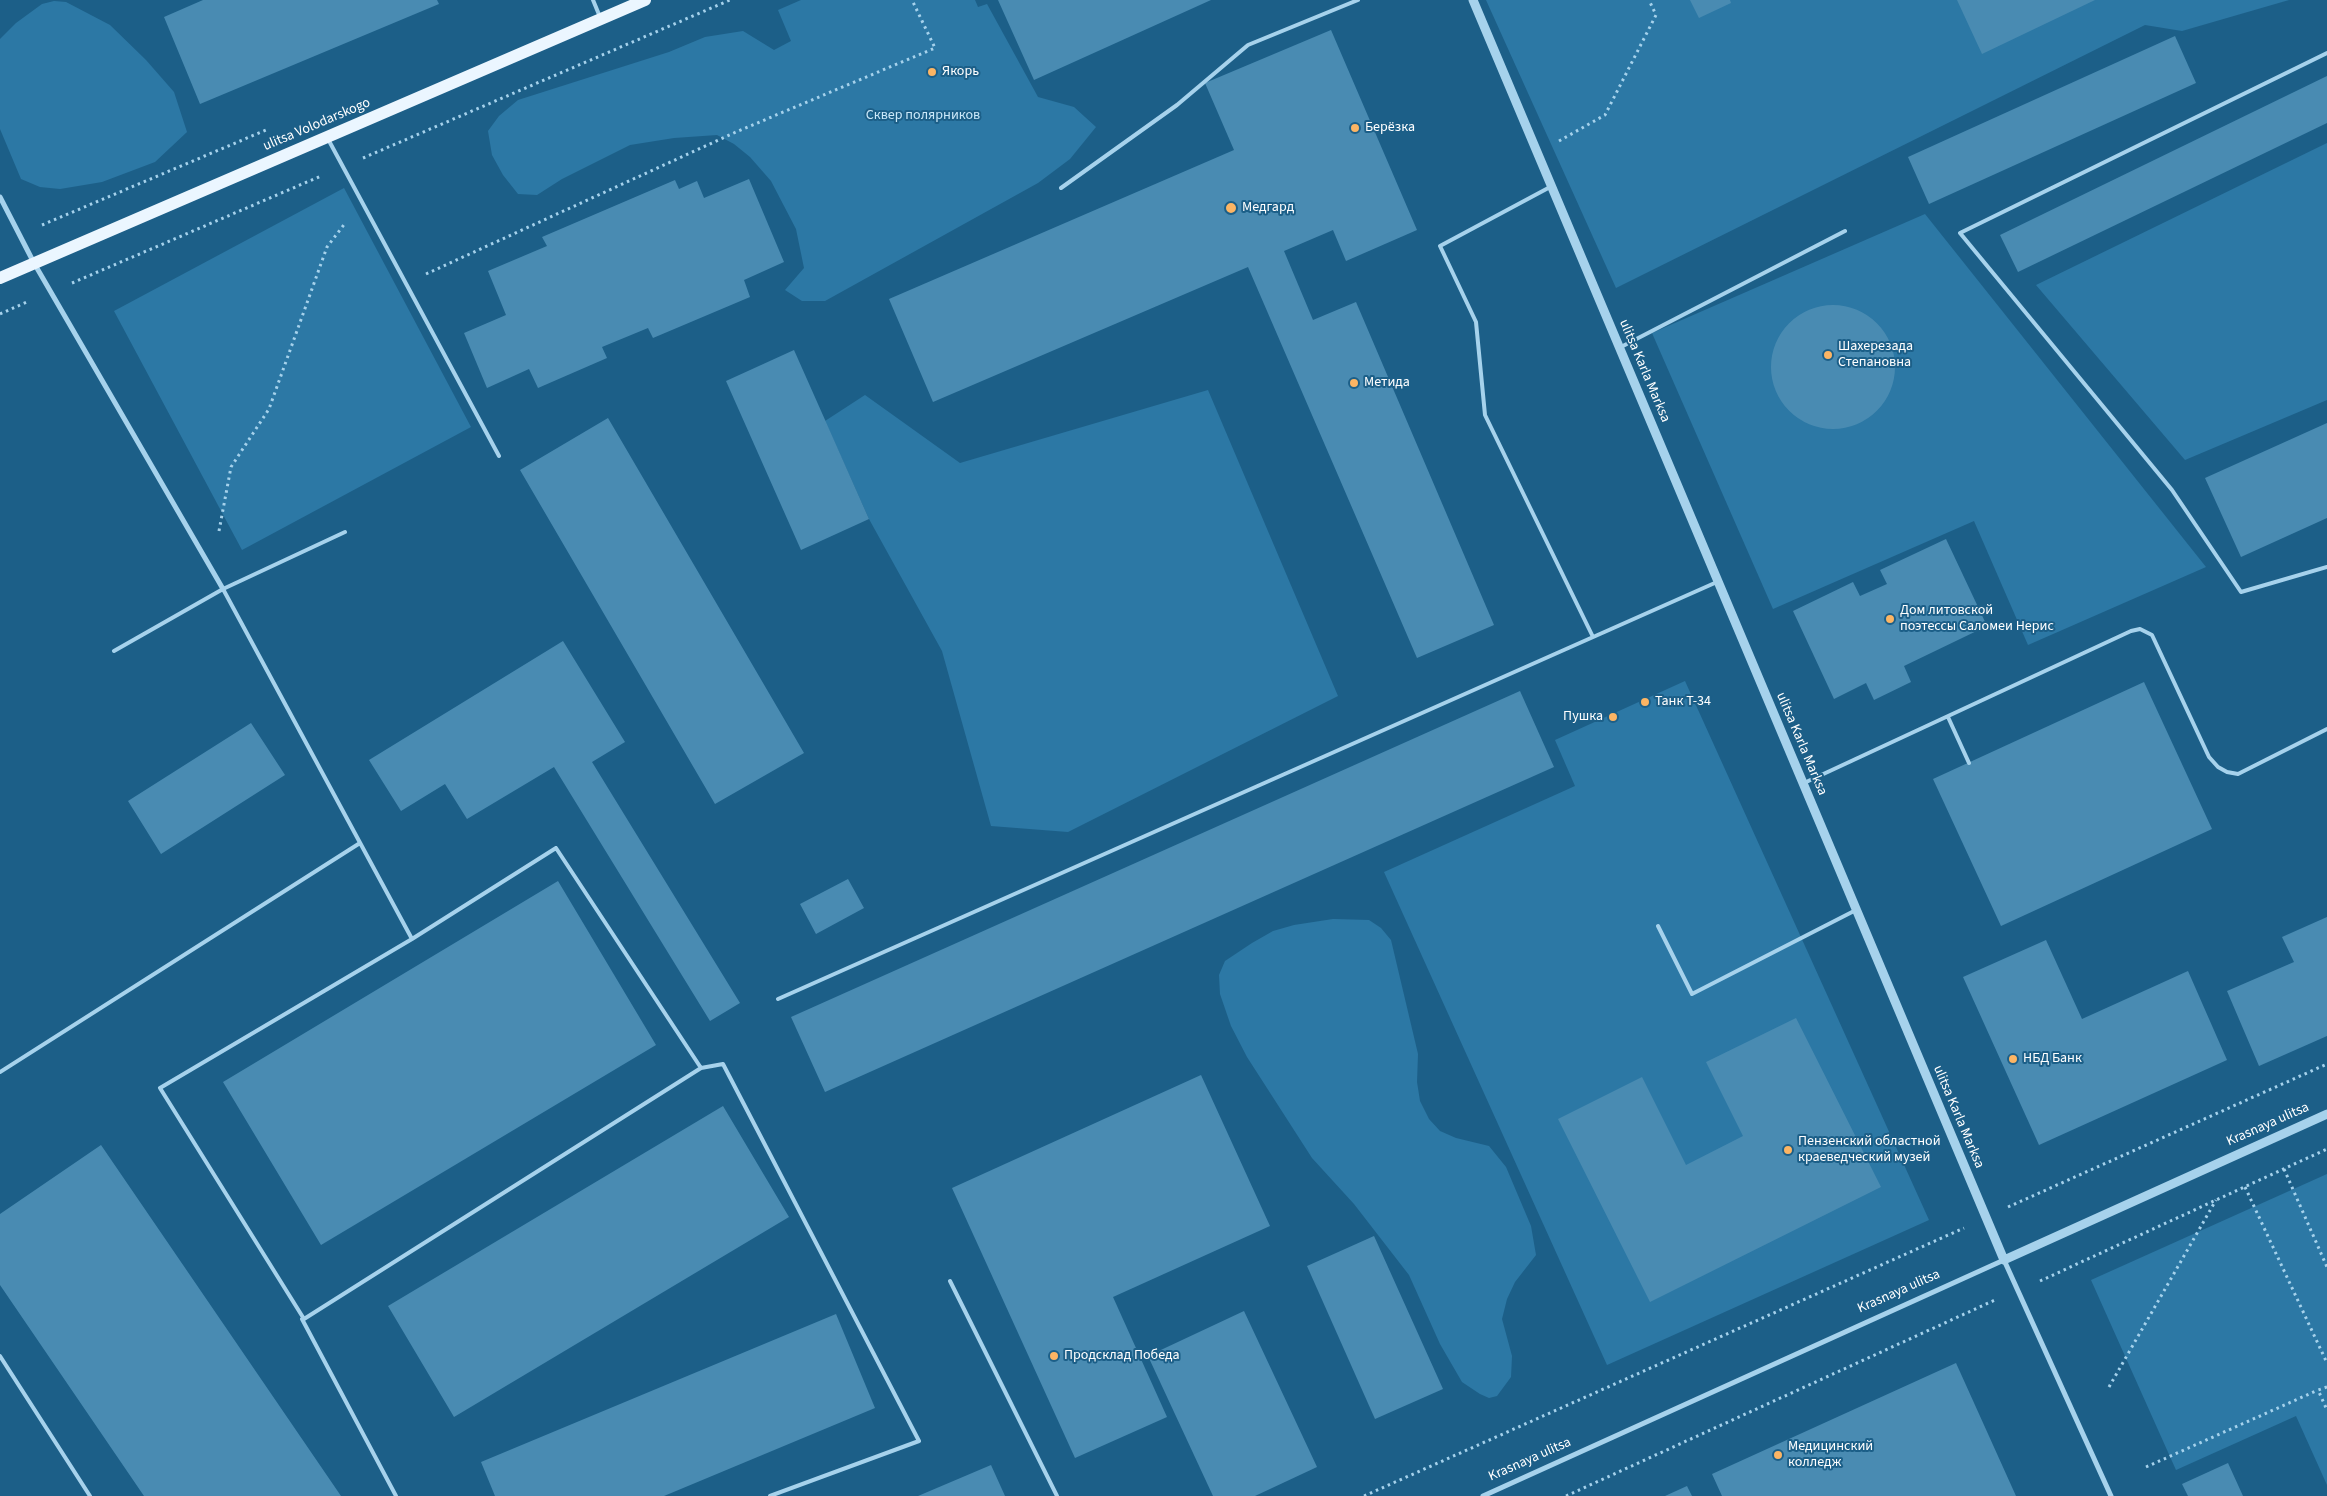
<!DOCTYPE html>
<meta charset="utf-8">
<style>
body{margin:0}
canvas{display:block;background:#1c5f88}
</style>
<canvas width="2327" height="1496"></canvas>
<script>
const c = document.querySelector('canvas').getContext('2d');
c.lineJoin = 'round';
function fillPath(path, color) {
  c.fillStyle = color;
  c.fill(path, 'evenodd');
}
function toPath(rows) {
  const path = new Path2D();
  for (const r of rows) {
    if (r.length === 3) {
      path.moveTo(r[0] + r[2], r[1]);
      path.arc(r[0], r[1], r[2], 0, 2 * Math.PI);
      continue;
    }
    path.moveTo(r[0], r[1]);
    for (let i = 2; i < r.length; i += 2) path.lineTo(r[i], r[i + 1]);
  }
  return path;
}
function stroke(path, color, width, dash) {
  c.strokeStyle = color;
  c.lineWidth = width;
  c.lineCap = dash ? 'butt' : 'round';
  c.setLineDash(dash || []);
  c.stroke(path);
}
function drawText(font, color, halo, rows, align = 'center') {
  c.font = font + ' "Source Sans 3",sans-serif';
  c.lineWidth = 4;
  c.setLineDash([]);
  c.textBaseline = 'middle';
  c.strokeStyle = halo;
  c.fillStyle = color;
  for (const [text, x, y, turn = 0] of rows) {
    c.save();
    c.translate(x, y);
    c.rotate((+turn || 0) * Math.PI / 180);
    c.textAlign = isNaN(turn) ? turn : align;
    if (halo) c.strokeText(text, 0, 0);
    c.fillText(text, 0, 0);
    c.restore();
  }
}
const green = toPath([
 [801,0,975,0,978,7,987,4,1038,97,1074,107,1096,127,1070,159,1038,183,825,301,802,301,785,290,804,268,796,229,771,181,750,157,734,144,717,135,674,138,630,145,562,179,537,195,518,194,503,175,492,155,488,131,499,116,518,100,669,52,705,37,743,31,774,50,791,41,778,10],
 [1486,0,2289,0,2182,31,2145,25,1616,288],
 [54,1,66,2,110,25,146,60,174,92,187,132,155,162,102,182,60,189,40,187,21,179,0,129,0,39,16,23,42,4],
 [2327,143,2327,400,2185,460,2036,285],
 [344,188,471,427,242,550,114,311],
 [1925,214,2206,567,2028,645,1974,521,1773,609,1652,333],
 [1208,390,1338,696,1068,832,991,826,942,651,869,519,825,421,865,395,960,463],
 [1685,681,1929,1220,1607,1365,1384,872,1575,786,1555,740],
 [1333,919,1369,920,1381,928,1391,940,1418,1054,1417,1082,1420,1101,1429,1119,1440,1131,1456,1138,1489,1146,1506,1167,1531,1226,1536,1255,1515,1282,1507,1299,1502,1319,1512,1356,1511,1377,1497,1396,1489,1398,1480,1394,1462,1382,1440,1344,1409,1275,1354,1204,1312,1158,1247,1057,1231,1026,1220,994,1219,975,1225,961,1252,943,1273,931,1294,925],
 [2327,1174,2327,1485,2296,1416,2176,1470,2091,1280]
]);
const building = toPath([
 [203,0,437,0,439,4,200,104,164,17],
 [998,0,1211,0,1034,80],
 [1690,0,1730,0,1731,3,1699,18],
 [1957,0,2095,0,1982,54],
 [1331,30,1417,230,1346,261,1333,230,1284,251,1313,320,1356,302,1494,625,1417,658,1248,267,933,402,889,299,1234,150,1205,83],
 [2175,36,2196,83,1929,204,1908,157],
 [2327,76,2327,123,2018,272,2000,235],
 [749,179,784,262,744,280,750,297,653,338,648,328,602,347,607,358,538,388,529,369,487,388,464,333,506,315,488,271,547,246,542,237,675,180,679,189,697,181,704,198],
 [1833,367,62],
 [794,350,869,519,801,550,726,381],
 [608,418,804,753,715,804,520,470],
 [2327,423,2327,518,2241,557,2205,478],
 [1946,539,1987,626,1904,666,1911,682,1874,700,1866,683,1834,699,1793,611,1853,582,1860,596,1887,584,1880,570],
 [563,641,625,742,592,762,740,1003,710,1021,554,767,467,819,445,784,401,811,369,760],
 [2144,682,2212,829,2001,926,1933,779],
 [1520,691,1554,767,825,1092,791,1017],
 [251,723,285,775,161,854,128,801],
 [848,879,864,908,816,934,800,904],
 [558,881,656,1045,321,1245,223,1082],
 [2327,917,2327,1036,2259,1066,2227,991,2294,962,2282,937],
 [2046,940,2082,1019,2188,971,2227,1060,2039,1145,1963,977],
 [1796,1018,1881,1187,1650,1302,1558,1119,1642,1077,1686,1165,1743,1136,1706,1062],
 [1201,1075,1270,1226,1113,1297,1167,1417,1075,1458,952,1188],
 [723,1106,789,1217,454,1417,388,1306],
 [101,1145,341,1496,144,1496,0,1285,0,1214],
 [1374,1236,1443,1389,1375,1419,1307,1266],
 [1244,1311,1317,1467,1255,1496,1213,1496,1148,1356],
 [836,1314,875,1408,664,1496,495,1496,481,1462],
 [1956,1363,2016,1496,1722,1496,1712,1474],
 [2228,1463,2243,1496,2188,1496,2182,1484],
 [991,1465,1005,1496,918,1496],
 [1687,1486,1692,1496,1665,1496]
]);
const path = toPath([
 [1559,141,1605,115,1656,15,1649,0],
 [363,158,730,0],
 [42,225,266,130],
 [426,274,736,132,935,48,912,0],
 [72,283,321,176],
 [0,314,29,301],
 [219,531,231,467,269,409,327,247,346,222],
 [2284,1169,2327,1267],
 [2245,1187,2327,1363],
 [2008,1207,2327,1064],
 [2040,1281,2327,1149],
 [2109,1387,2216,1200],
 [2327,1387,2318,1390,2327,1410],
 [2146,1467,2318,1390],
 [1364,1496,1964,1228],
 [1566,1496,1995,1300]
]);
const service = toPath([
 [593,0,600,17],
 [2327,53,1960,233,2172,490,2241,592,2327,567],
 [328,139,499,456],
 [1552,186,1440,246,1476,322,1485,415,1593,637],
 [1061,188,1177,105,1248,45,1358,0],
 [1619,348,1845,231],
 [223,589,412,939],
 [114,651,223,589,345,532],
 [1948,717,1969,763],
 [1804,783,2131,631,2140,629,2152,635,2209,757,2218,767,2227,772,2238,774,2327,729],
 [556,848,701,1068,304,1319,160,1088,412,939,556,848],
 [1658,926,1692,994,1856,910],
 [778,999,1717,582],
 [701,1068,723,1064,919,1441,770,1496],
 [0,1072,360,843],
 [950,1281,1057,1496],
 [302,1319,396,1496],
 [0,1356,90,1496]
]);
const minor = toPath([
 [0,197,34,263,223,589],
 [1483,1496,2004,1260,2111,1496]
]);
const tertiary = toPath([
 [1473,0,2004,1260,2327,1114]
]);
const primary = toPath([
 [0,278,645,0]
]);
const markers = [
 [932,72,5,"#fcb564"],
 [1355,128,5,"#fcb564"],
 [1231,208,6,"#fcb564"],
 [1828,355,5,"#fcb564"],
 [1354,383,5,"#fcb564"],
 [1890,619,5,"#fcb564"],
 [1645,702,5,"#fcb564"],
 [1613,717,5,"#fcb564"],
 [2013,1059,5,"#fcb564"],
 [1788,1150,5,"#fcb564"],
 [1054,1356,5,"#fcb564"],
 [1778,1455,5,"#fcb564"]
];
const poiNames = [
 ["Якорь",942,72],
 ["Берёзка",1365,128],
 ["Медгард",1242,208],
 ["Шахерезада",1838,347],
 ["Степановна",1838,363],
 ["Метида",1364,383],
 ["Дом литовской",1900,611],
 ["поэтессы Саломеи Нерис",1900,627],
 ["Танк Т-34",1655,702],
 ["Пушка",1603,717,"right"],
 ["НБД Банк",2023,1059],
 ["Пензенский областной",1798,1142],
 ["краеведческий музей",1798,1158],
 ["Продсклад Победа",1064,1356],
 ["Медицинский",1788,1447],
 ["колледж",1788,1463]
];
const parkNames = [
 ["Сквер полярников",923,116]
];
const streetNames = [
 ["ulitsa Volodarskogo",317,125,-23],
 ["ulitsa Karla Marksa",1644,371,67],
 ["ulitsa Karla Marksa",1801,744,67],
 ["ulitsa Karla Marksa",1958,1117,67],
 ["Krasnaya ulitsa",2268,1125,-24],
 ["Krasnaya ulitsa",1899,1292,-24],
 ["Krasnaya ulitsa",1530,1460,-24]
];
fillPath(green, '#2c78a5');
fillPath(building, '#498bb2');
stroke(path, '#a6d2ec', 3, [2.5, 4]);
stroke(service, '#a6d2ec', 4);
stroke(minor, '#a6d2ec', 5);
stroke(tertiary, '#a6d2ec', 9);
stroke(primary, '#ebf6ff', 12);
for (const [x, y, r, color] of markers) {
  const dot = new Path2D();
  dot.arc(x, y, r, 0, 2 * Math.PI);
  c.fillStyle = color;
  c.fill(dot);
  stroke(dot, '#1c5f88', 2);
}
drawText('14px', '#fff', '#1c5f88', poiNames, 'left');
drawText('14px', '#cbe8f9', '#1c5f88', parkNames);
drawText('14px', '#fff', '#1c5f88', streetNames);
</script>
